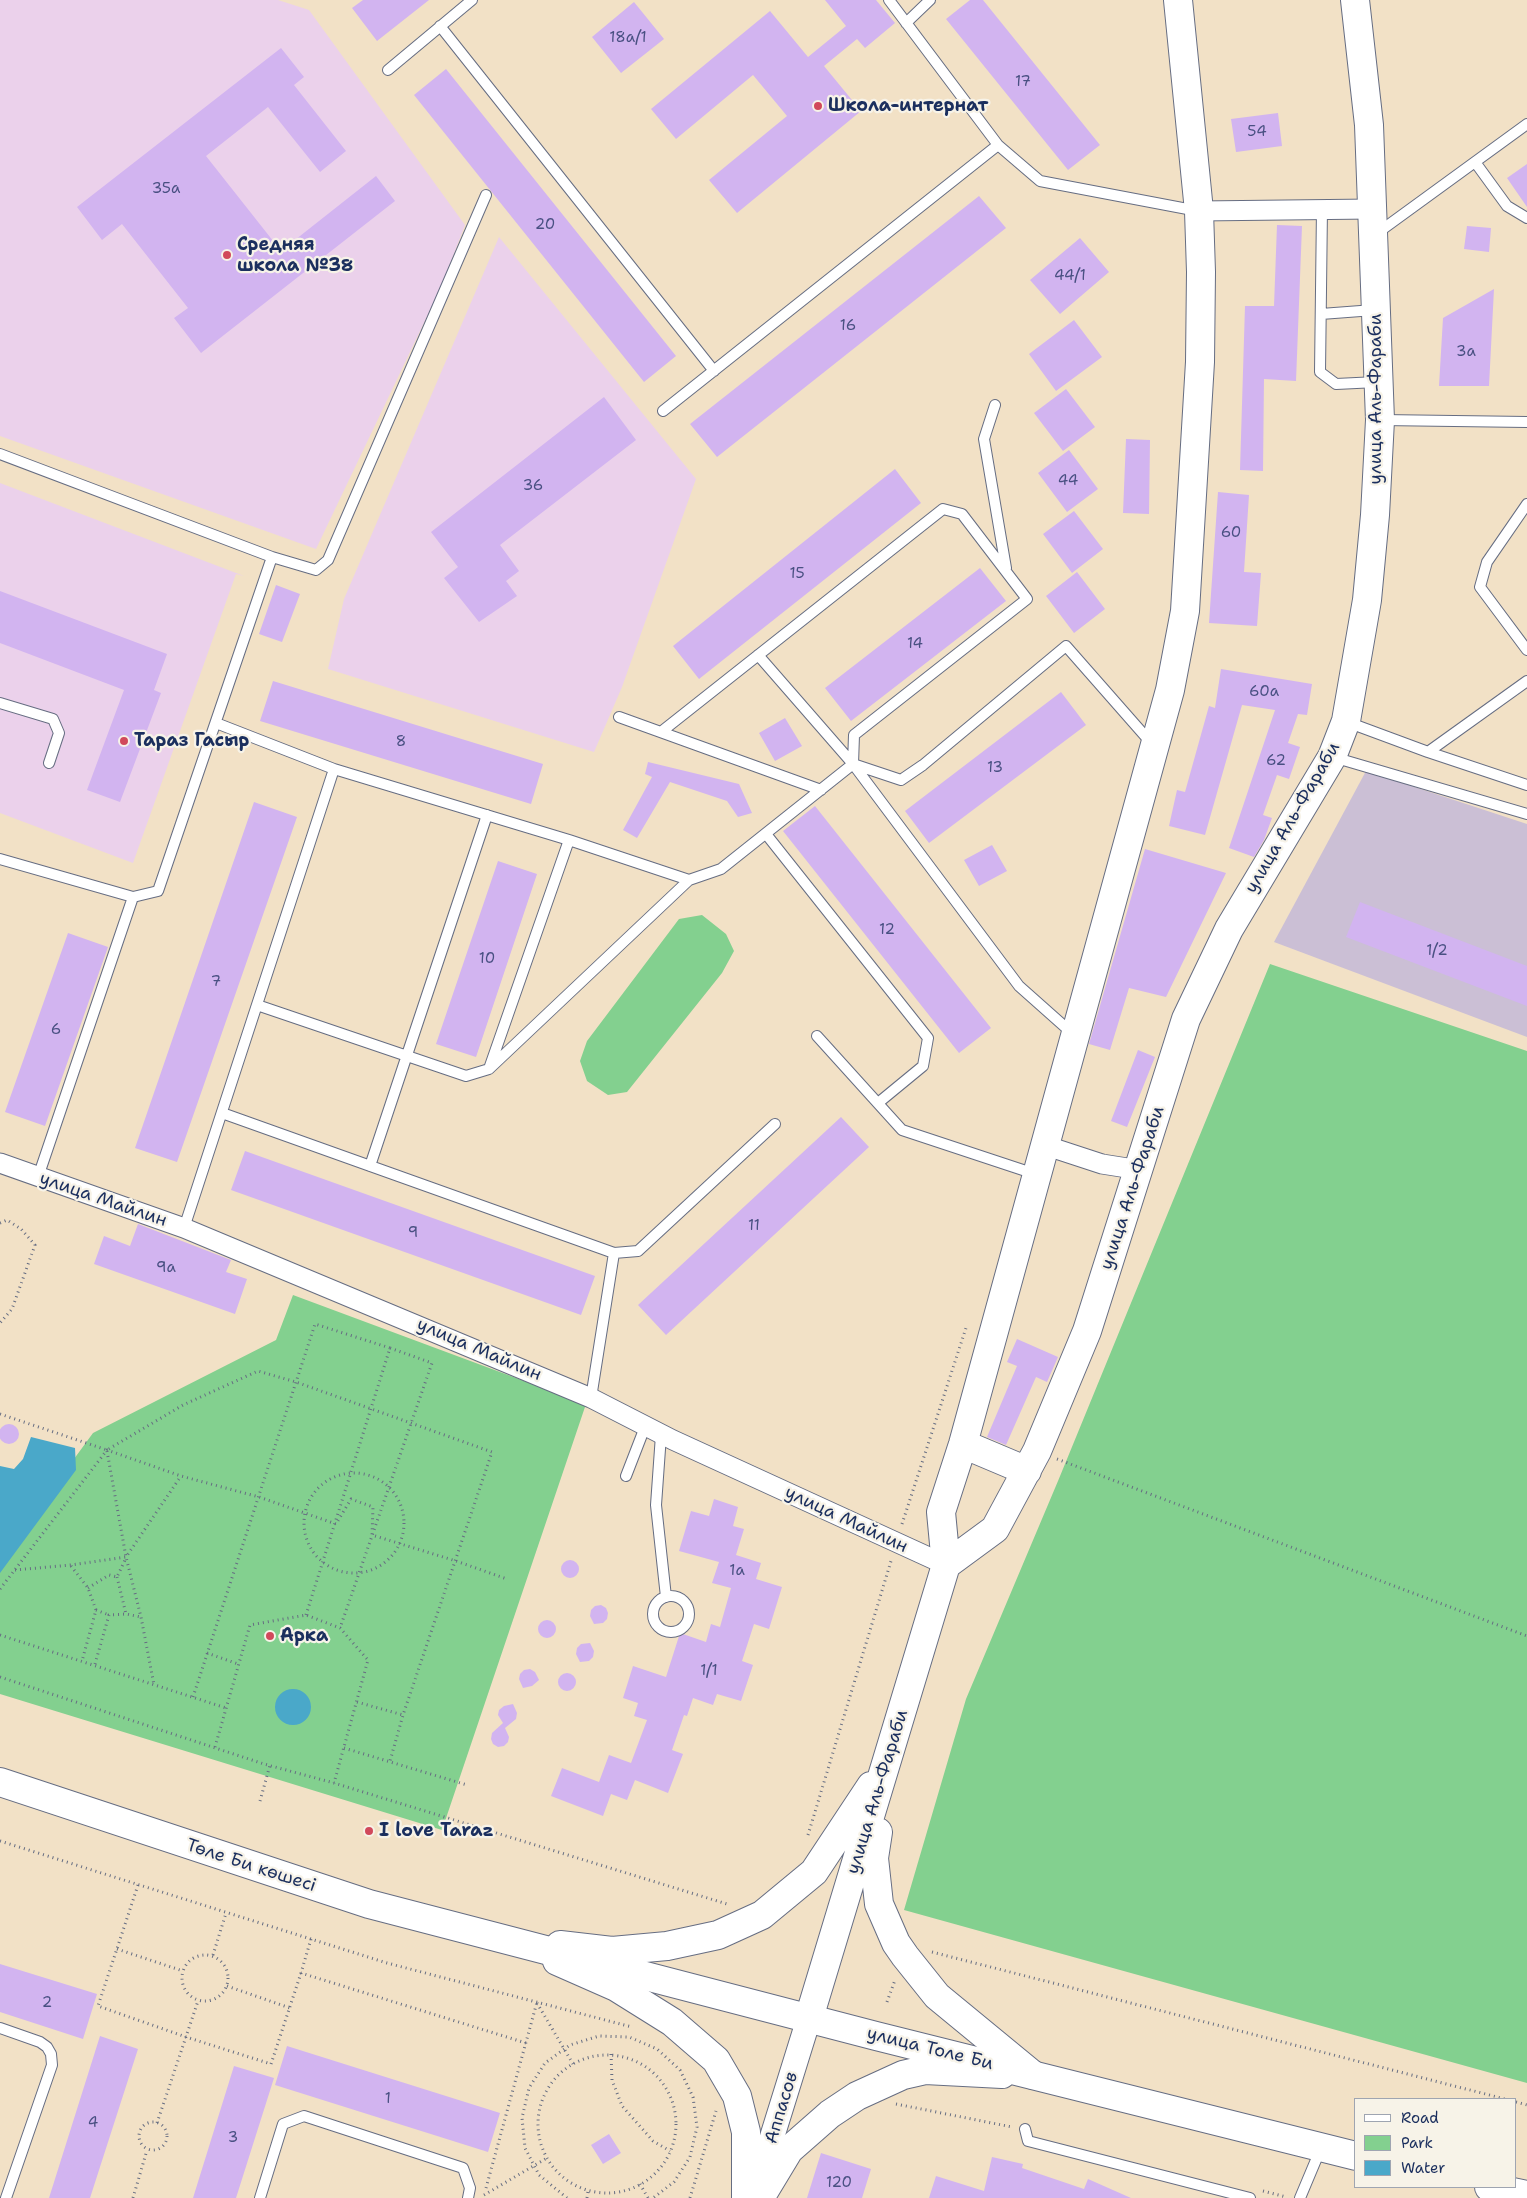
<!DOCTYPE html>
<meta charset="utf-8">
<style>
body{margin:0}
#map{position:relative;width:1527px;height:2198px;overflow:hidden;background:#f2e1c6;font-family:"Shantell Sans",sans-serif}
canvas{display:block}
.legend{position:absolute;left:1354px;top:2098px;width:162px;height:90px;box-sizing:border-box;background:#f7f3e8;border:1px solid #9fa5b1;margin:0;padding:6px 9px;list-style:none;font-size:15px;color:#1b2f5e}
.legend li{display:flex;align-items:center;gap:10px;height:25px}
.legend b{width:25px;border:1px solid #9fa5b1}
</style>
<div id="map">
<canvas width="1527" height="2198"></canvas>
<ul class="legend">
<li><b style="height:6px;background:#fff"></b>Road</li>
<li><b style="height:14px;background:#83d08f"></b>Park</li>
<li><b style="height:14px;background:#4aa8c9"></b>Water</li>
</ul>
</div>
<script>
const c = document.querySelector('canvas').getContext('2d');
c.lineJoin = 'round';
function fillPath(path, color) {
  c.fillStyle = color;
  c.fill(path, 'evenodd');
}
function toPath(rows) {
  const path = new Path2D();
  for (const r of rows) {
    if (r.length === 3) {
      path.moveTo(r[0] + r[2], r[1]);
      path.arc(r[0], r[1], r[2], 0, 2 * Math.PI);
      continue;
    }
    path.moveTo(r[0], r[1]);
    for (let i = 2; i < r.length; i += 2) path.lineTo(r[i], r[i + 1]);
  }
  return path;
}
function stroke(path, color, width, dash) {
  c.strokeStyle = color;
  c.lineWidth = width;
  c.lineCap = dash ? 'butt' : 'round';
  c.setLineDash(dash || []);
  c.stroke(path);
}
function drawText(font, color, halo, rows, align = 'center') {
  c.font = font + ' "Shantell Sans",sans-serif';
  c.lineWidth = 4.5;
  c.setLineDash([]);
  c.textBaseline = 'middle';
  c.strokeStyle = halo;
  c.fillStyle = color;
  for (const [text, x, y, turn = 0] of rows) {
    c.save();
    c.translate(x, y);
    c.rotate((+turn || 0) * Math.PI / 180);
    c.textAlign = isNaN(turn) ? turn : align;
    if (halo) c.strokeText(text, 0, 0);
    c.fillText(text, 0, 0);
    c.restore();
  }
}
const built = toPath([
 [0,0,278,0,309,10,465,225,442,285,316,549,0,436],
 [499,237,696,479,622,687,594,752,328,669,344,599],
 [0,483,244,576,236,574,133,863,0,813]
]);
const industrial = toPath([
 [1366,771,1527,824,1527,1037,1274,942]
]);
const green = toPath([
 [702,915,726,934,734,951,722,973,627,1092,608,1095,587,1081,580,1061,587,1041,679,919],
 [1270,964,1527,1051,1527,2083,904,1910,966,1699,1058,1481],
 [293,1295,586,1404,442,1830,0,1694,0,1560,93,1433,276,1340]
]);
const water = toPath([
 [31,1437,75,1448,76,1470,0,1573,0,1466,14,1469,23,1459],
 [293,1707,18]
]);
const building = toPath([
 [363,0,429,0,377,41,352,8],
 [825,0,876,0,895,23,865,48,857,39,824,66,861,111,737,213,709,180,787,116,753,75,676,139,651,109,770,11,808,57,846,26],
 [970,0,983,0,1100,145,1068,170,946,19],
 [634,2,664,39,621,73,592,37],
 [281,48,304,77,294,85,346,151,320,172,268,107,206,156,281,251,376,176,395,201,201,353,174,318,188,308,122,224,102,240,77,207],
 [446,69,676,356,644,382,414,95],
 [1278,113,1282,146,1236,152,1231,119],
 [1527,164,1527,207,1507,178],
 [979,196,1006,228,717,457,690,424],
 [1277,225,1302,226,1296,381,1264,379,1263,471,1240,470,1245,306,1274,306],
 [1467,226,1491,228,1489,252,1464,249],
 [1080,238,1109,272,1060,314,1030,280],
 [1494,289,1489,386,1439,386,1443,318],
 [1074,320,1102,357,1056,391,1029,354],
 [1066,389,1095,427,1063,451,1034,413],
 [604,397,636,440,500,545,519,571,506,581,517,596,479,622,444,578,458,567,431,532],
 [1126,439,1150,440,1149,514,1123,513],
 [1069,450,1098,489,1067,512,1038,473],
 [895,469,921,503,699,679,673,646],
 [1218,492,1249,495,1244,572,1261,573,1257,626,1209,623],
 [1074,511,1103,549,1072,573,1043,534],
 [980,568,1006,601,851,721,825,688],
 [1077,572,1105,609,1074,633,1046,596],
 [276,585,300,594,282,642,259,634],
 [0,591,167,654,154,690,161,693,120,802,87,790,124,690,0,643],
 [1221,669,1312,684,1307,715,1298,714,1288,743,1300,747,1289,779,1277,775,1263,815,1272,818,1264,840,1254,857,1229,848,1275,710,1242,705,1205,835,1169,826,1177,790,1185,792,1209,706,1215,708],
 [273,681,543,764,531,804,260,721],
 [1061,692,1086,725,929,843,905,811],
 [785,718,802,746,775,761,759,733],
 [648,762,739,784,752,813,738,817,727,801,670,782,637,838,623,830,652,777,645,774],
 [254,802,297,817,177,1162,135,1148],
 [815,806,991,1028,959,1053,783,831],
 [992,845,1007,871,979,886,964,860],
 [1145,849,1226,873,1166,997,1129,988,1110,1050,1089,1044],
 [498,861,537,874,476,1057,436,1044],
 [1360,902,1527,966,1527,1006,1346,937],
 [68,933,108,947,45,1126,5,1112],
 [1138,1050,1155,1057,1127,1127,1111,1121],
 [841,1117,869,1147,666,1335,638,1305],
 [245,1151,595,1276,581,1315,231,1190],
 [138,1224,231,1260,226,1272,247,1279,235,1314,94,1264,104,1236,130,1246],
 [1017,1339,1058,1357,1047,1382,1036,1377,1006,1445,987,1437,1017,1366,1007,1362],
 [9,1434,10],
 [714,1499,738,1507,733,1526,744,1529,736,1555,761,1563,756,1579,782,1587,769,1629,754,1624,742,1661,753,1665,741,1701,717,1694,713,1705,693,1698,687,1716,684,1715,672,1750,683,1754,668,1793,635,1780,627,1800,611,1794,603,1816,551,1796,562,1768,599,1782,609,1755,631,1763,647,1720,634,1716,638,1703,623,1698,633,1666,666,1677,680,1633,706,1642,711,1624,720,1627,731,1588,712,1583,719,1562,679,1551,691,1511,709,1516],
 [570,1569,9],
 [601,1605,606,1608,608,1613,607,1619,603,1623,594,1624,590,1616,591,1610,595,1606],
 [547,1629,9],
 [590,1643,594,1651,593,1657,589,1661,580,1662,576,1654,577,1648,581,1644],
 [530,1669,535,1672,539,1680,532,1686,523,1688,519,1679,520,1674,524,1670],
 [567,1682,9],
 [513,1704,517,1713,516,1719,505,1728,509,1737,508,1742,504,1746,498,1747,493,1744,491,1739,492,1733,503,1723,498,1715,499,1710,504,1706],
 [0,1964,97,1994,83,2039,0,2012],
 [100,2036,138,2049,90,2198,49,2198],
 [287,2046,500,2113,488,2152,275,2085],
 [234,2066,274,2078,236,2198,193,2198],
 [609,2134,621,2153,603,2164,591,2145],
 [821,2153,871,2169,862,2198,807,2198],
 [992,2157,1023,2164,1022,2168,1084,2189,1088,2179,1131,2198,929,2198,936,2176,984,2191]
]);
const path = toPath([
 [0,1223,7,1220,21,1229,35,1245,12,1309,0,1323],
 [0,1414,107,1450,183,1405,258,1371,296,1382,492,1452,403,1715,390,1761],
 [107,1451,126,1557,141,1617,154,1685],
 [1057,1459,1527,1636],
 [354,1523,50],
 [902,1524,966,1328],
 [71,1566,88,1588,96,1610,82,1661],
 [15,1570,71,1565,126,1557,181,1476],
 [117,1577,126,1614],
 [88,1588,109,1575,117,1577,126,1558],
 [0,1589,107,1450,181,1476,259,1497,336,1524,351,1499,373,1507,372,1535,456,1561,507,1579],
 [96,1610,109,1615],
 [306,1615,390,1348,432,1363,340,1628],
 [0,1635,226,1708],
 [207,1653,238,1664],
 [95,1664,109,1615,126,1614,141,1617],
 [0,1677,264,1764,334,1783,727,1904],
 [193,1697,315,1324,390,1348],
 [357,1702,403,1715],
 [215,1747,250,1625,306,1615,340,1628,368,1660,334,1783],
 [344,1748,467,1785],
 [260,1801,270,1765],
 [808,1835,891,1561],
 [0,1841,387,1963,632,2027],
 [138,1885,98,2006,186,2037,271,2064,301,1973],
 [311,1939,301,1973,526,2043],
 [117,1949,183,1971],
 [932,1952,1505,2099],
 [205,1978,23],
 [213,1955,226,1913],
 [227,1986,290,2008],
 [887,2002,895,1980],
 [537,2003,573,2064],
 [611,2054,612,2080,622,2106,653,2141,670,2151],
 [607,2124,69],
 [1516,2102,1527,2105],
 [896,2104,1012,2127],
 [153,2136,14],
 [157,2123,198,2001],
 [640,2184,648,2198],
 [486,2188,537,2002],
 [1263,2191,1286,2197],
 [484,2195,547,2158],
 [133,2198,147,2150],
 [567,2198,539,2175,525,2148,522,2118,529,2088,545,2063,570,2045,599,2036,629,2037,657,2049,680,2070,693,2097,697,2127,690,2157,674,2182,653,2198],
 [587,2198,588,2191],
 [690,2198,716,2111]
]);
const service = toPath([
 [889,0,998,145,1040,181,1198,211],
 [906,23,930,0],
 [440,26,714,371],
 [388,70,472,0],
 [1475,162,1507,206,1527,218],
 [1322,208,1320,372,1336,384,1377,382],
 [1376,234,1527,124],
 [1321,314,1374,310],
 [995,405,984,439,1006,568],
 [663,411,998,145],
 [1381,420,1527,422],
 [0,454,272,557,316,570,328,560,486,195],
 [1527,504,1487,562,1480,587,1527,650],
 [758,655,853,764,1019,986,1073,1034],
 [0,703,53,719,59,733,49,763],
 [619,717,821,790],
 [1347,722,1428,752,1527,785],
 [216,723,334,769,569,840,689,880,721,869,853,764,901,780,923,765,1066,646,1153,745],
 [661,732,943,509,962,514,1027,599,854,735,853,764],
 [1428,752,1527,681],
 [1333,757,1527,814],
 [766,834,928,1038,923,1066,878,1103],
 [0,859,133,897,158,891,272,557],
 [257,1005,466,1076,489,1069,689,880],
 [817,1036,902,1130,1035,1174],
 [490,1066,569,840],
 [222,1113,614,1253,638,1251,775,1124],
 [370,1166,487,815],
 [38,1177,133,897],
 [184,1228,334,769],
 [591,1398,614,1253],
 [661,1435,656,1505,666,1597],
 [626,1476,645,1427],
 [671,1614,18],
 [0,2028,40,2042,47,2047,51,2054,52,2065,6,2198],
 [1025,2129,1028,2141,1250,2198],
 [260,2198,283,2124,304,2116,463,2168,470,2188,468,2198],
 [1300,2198,1321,2148]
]);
const minor = toPath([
 [1199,211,1372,209],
 [1044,1145,1102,1164,1140,1170],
 [0,1163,184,1228,591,1398,673,1440,946,1565]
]);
const tertiary = toPath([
 [754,2195,809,2018]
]);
const secondary = toPath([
 [963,1444,1027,1471],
 [946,1565,995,1529,1037,1451,1087,1331,1186,1019,1229,929,1332,757,1346,721,1367,600,1375,515,1380,420,1369,125,1355,0],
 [878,1832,874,1858,879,1904,896,1943,905,1956,937,1996,1033,2075],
 [560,1945,612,1951,667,1946,718,1935,762,1915,814,1872,871,1786],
 [557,1961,616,1987,672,2022,716,2060,737,2096,746,2132,746,2198],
 [809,2018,946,1565,941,1512,963,1444,1170,690,1185,611,1200,362,1201,272,1199,211,1178,0],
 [760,2198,789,2150,830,2114,857,2096,903,2075,925,2070,1002,2074]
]);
const primary = toPath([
 [0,1782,369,1904,876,2036,1356,2156],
 [1489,2187,1527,2195]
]);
const markers = [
 [818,106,5,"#d1495b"],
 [227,255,5,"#d1495b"],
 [124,741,5,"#d1495b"],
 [270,1636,5,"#d1495b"],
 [369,1831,5,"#d1495b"]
];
const numberNames = [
 ["18а/1",628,38],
 ["17",1023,82],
 ["54",1257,132],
 ["35а",166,189],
 ["20",545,225],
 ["44/1",1070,276],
 ["16",848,326],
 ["3а",1466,352],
 ["44",1068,481],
 ["36",533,486],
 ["60",1231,533],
 ["15",797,574],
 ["14",915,644],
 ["60а",1264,692],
 ["8",401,742],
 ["62",1276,761],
 ["13",995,768],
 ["12",887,930],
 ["1/2",1437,951],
 ["10",487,959],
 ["7",216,982],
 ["6",56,1030],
 ["11",754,1226],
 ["9",413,1233],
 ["9а",166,1268],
 ["1а",737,1571],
 ["1/1",709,1671],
 ["2",47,2003],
 ["1",388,2099],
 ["4",93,2123],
 ["3",233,2138],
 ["120",839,2183]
];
const poiNames = [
 ["Школа-интернат",828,106],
 ["Средняя",237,245],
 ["школа №38",237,266],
 ["Тараз Гасыр",134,741],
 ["Арка",280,1636],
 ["I love Taraz",379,1831]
];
const streetNames = [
 ["улица Аль-Фараби",1376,399,-90],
 ["улица Аль-Фараби",1293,818,-60],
 ["улица Аль-Фараби",1133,1188,-72],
 ["улица Майлин",103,1200,19],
 ["улица Майлин",479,1350,23],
 ["улица Майлин",846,1520,25],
 ["улица Аль-Фараби",878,1792,-73],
 ["Төле Би көшесі",251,1866,18],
 ["улица Толе Би",930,2049,14],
 ["Аппасов",782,2108,-73]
];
fillPath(built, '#ebd1eb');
fillPath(industrial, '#cbbfd5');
fillPath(green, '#83d08f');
fillPath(water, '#4aa8c9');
fillPath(building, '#d2b4f0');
stroke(service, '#666d82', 12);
stroke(minor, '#666d82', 21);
stroke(tertiary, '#666d82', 26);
stroke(secondary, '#666d82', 30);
stroke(primary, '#666d82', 30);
stroke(path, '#666d82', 3, [1, 4]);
stroke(service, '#fff', 10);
stroke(minor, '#fff', 19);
stroke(tertiary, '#fff', 24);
stroke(secondary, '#fff', 28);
stroke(primary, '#fff', 28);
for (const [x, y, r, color] of markers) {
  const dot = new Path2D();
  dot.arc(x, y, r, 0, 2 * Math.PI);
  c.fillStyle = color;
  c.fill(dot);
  stroke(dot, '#f7f3e8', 2);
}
drawText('15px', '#495082', null, numberNames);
drawText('bold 18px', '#1b2f5e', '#f7f3e8', poiNames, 'left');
drawText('18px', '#1b2f5e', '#f7f3e8', streetNames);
</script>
